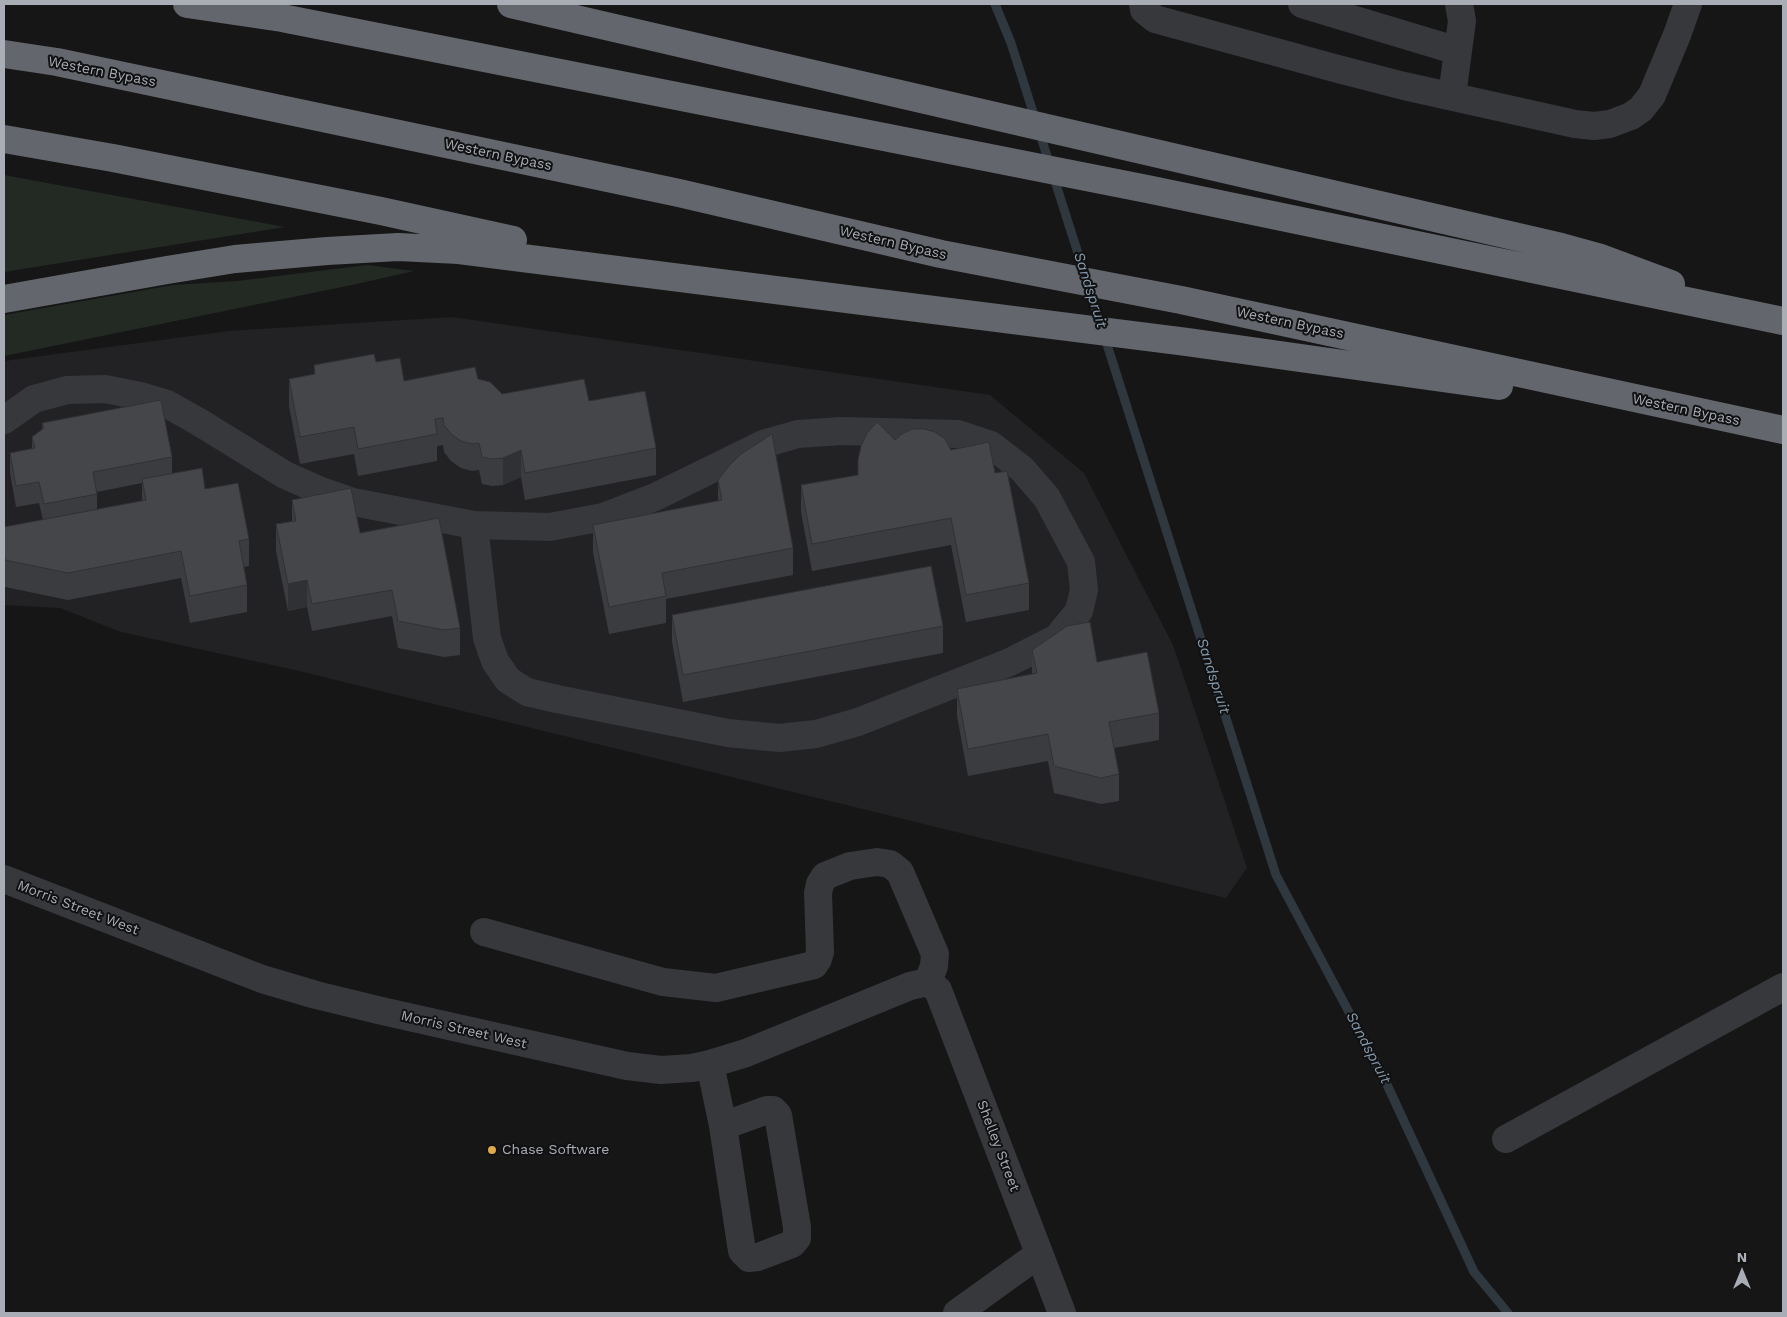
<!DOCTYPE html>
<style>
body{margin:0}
#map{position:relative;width:1787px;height:1317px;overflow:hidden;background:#161617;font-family:"Work Sans",sans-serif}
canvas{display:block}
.frame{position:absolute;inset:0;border:5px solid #a9adb6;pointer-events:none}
.north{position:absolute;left:1717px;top:1247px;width:50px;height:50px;-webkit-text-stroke:4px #111112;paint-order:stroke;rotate:0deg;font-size:14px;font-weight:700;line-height:20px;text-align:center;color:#a9adb6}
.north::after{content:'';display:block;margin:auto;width:18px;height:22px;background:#a9adb6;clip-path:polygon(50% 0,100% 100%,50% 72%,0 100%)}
</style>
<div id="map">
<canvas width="1787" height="1317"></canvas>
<div class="frame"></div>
<div class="north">N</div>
</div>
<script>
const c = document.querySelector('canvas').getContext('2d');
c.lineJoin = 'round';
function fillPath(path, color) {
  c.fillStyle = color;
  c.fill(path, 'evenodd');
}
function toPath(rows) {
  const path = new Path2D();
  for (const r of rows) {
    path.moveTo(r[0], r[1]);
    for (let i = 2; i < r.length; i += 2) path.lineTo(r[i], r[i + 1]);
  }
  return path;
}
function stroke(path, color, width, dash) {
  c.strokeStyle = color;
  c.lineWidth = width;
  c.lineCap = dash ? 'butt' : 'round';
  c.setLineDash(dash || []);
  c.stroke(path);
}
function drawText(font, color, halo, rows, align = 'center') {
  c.font = font + ' "Work Sans",sans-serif';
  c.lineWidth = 4;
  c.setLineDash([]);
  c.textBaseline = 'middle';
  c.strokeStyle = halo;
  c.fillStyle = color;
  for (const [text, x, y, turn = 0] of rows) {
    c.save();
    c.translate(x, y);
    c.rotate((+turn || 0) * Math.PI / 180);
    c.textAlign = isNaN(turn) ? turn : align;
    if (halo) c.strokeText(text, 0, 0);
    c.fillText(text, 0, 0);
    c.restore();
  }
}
const built = toPath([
 [452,317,990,395,1084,473,1173,645,1247,868,1226,898,295,670,121,632,60,608,4,605,4,361,229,331]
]);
const green = toPath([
 [4,175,285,227,4,272],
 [367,265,414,271,352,285,4,356,4,315,173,285,237,281]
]);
const stream = toPath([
 [995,4,1011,43,1276,875,1383,1076,1474,1272,1508,1313]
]);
const minor = toPath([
 [1143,4,1144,10,1155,19,1338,69,1404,86,1575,124,1594,126,1610,124,1631,116,1641,109,1652,95,1677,35,1688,4],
 [1302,4,1458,51],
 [1452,96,1462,21,1459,4],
 [4,420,34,399,67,390,105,389,140,396,167,404,199,422,285,475,321,491,353,502,474,525,550,527,603,517,655,497,763,444,798,434,841,431,958,434,991,445,1022,469,1047,498,1081,562,1084,590,1079,611,1057,638,1010,662,858,722,816,734,779,738,728,733,557,699,527,692,508,680,495,661,487,638,474,525],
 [4,879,262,979,316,995,382,1011,627,1066,661,1070,692,1068,710,1064,746,1053,910,986,928,982],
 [484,932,663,982,716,988,814,965,818,959,820,952,818,893,820,884,825,876,850,866,877,862,890,864,900,872,935,954,934,966,928,982],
 [928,982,938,990,1062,1313],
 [710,1064,723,1126,742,1251,749,1258,758,1257,792,1244,797,1238,797,1227,778,1115,773,1110,767,1110,723,1126],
 [1506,1139,1783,987],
 [957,1313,1039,1254]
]);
const highway = toPath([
 [187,4,282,18,1147,189,1783,321],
 [511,4,1561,247,1601,258,1671,284],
 [4,54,57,62,679,193,941,254,1181,300,1783,430],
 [4,139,113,158,381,211,513,240],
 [4,299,167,270,235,259,327,251,398,247,459,250,1187,342,1499,386]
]);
const wall = toPath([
 [376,362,404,381,478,379,502,394,589,401,656,448,656,475,525,500,521,477,503,485,492,486,482,484,479,470,472,471,461,468,451,461,444,452,443,445,437,446,437,461,358,476,354,454,300,464,289,406,289,379,314,374,314,365],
 [42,423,172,457,172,474,205,489,249,539,249,566,244,567,247,585,247,612,190,623,181,578,68,600,5,587,4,580,4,527,43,520,39,503,16,507,10,473,10,453,32,449,32,437,42,429],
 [142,483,142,501,97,510,97,492],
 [895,440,951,450,1029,583,1029,610,966,622,951,545,812,571,801,512,801,485,858,475,858,460],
 [718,480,793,548,793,575,666,599,666,623,609,634,593,552,593,525,718,501],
 [292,500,360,533,460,628,460,655,444,657,398,648,392,616,312,631,307,607,288,611,276,551,276,524,292,521],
 [672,615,943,626,943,653,683,702,672,642],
 [1032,650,1097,662,1159,713,1159,740,1114,748,1119,774,1119,801,1101,804,1054,793,1048,761,968,776,957,716,957,689,1032,674]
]);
const shadedWall = toPath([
 [521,450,521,477,503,485,503,458],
 [307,580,307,607,288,611,288,584]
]);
const building = toPath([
 [374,354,376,362,400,358,404,381,475,367,478,379,490,382,502,394,584,379,589,401,645,391,656,448,525,473,521,450,503,458,492,459,482,457,479,443,472,444,461,441,451,434,444,425,443,418,435,419,437,434,358,449,354,427,300,437,289,379,315,374,314,365,374,354],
 [161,400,172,457,93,472,97,494,44,504,39,482,16,486,10,453,35,448,32,437,44,428,42,423,161,400],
 [877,422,895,440,902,434,912,429,924,429,935,432,945,439,951,450,989,442,995,473,1007,471,1029,583,966,595,951,518,812,544,801,485,858,475,858,460,861,446,867,433,877,422],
 [772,434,793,548,662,573,666,596,609,607,593,525,722,500,718,480,729,466,741,454,772,434],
 [202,468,205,489,238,483,249,539,239,541,247,585,190,596,181,551,68,573,5,560,4,553,4,527,146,500,142,479,202,468],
 [351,488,360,533,439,518,460,628,444,630,398,621,392,590,312,604,307,580,288,584,276,524,296,521,292,500,351,488],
 [931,566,943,626,683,675,672,615,931,566],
 [1090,622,1097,662,1147,652,1159,713,1109,722,1119,774,1101,778,1054,766,1048,734,968,749,957,689,1037,673,1032,650,1067,626,1090,622]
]);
const markers = [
 [492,1150,5,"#dfaa47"]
];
const streetNames = [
 ["Western Bypass",102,72,11],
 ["Western Bypass",498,155,12],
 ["Western Bypass",893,243,13],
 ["Western Bypass",1290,323,12],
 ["Western Bypass",1686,410,12],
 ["Morris Street West",78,908,21],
 ["Morris Street West",464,1030,13],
 ["Shelley Street",998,1146,69]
];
const poiNames = [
 ["Chase Software",502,1150]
];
const waterNames = [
 ["Sandspruit",1090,290,72],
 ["Sandspruit",1213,676,72],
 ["Sandspruit",1368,1048,62]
];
fillPath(built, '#222224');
fillPath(green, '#222a23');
stroke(stream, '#30383f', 9);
stroke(minor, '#37383c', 28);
stroke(highway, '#64666d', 28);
fillPath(wall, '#3b3c40');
fillPath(shadedWall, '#303134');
fillPath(building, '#45464a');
stroke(building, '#303134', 1);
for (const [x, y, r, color] of markers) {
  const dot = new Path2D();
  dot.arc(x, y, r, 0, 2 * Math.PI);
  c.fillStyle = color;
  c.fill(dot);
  stroke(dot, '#111112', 2);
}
drawText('14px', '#a9adb6', '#111112', streetNames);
drawText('14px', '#a9adb6', '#111112', poiNames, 'left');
drawText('italic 15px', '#849aad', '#111112', waterNames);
</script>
